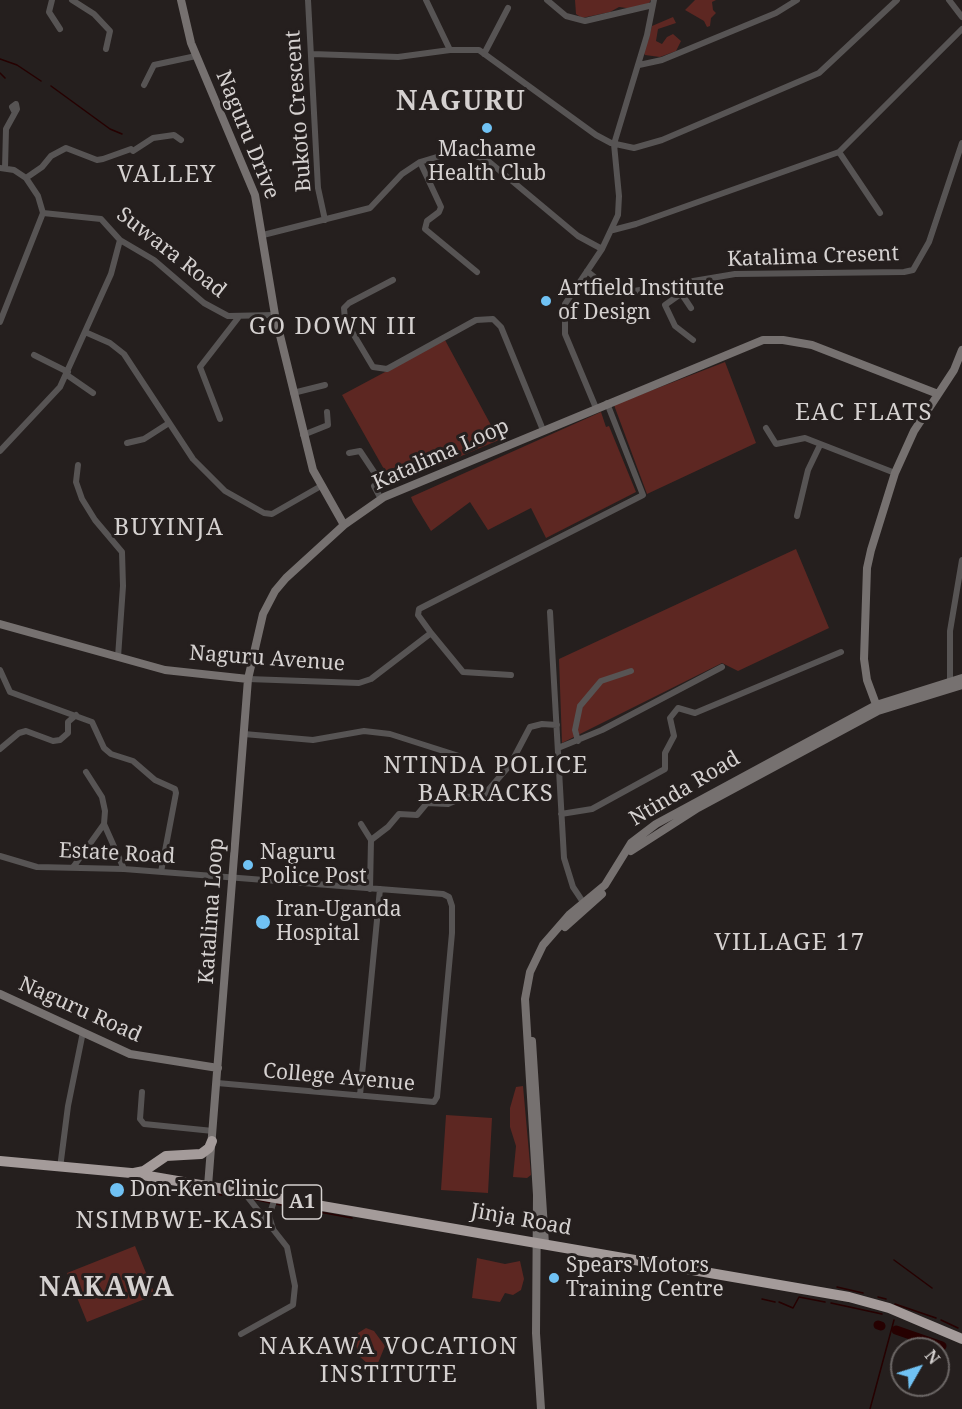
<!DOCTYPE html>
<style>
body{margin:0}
#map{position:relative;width:962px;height:1409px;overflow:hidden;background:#251f1e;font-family:"Noto Serif",serif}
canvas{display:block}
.north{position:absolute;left:890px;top:1337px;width:60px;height:60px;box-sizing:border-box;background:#251f1e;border:2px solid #6b6665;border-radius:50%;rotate:51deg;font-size:16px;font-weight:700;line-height:24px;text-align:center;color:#d5d1d0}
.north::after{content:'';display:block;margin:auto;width:21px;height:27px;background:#70c2f4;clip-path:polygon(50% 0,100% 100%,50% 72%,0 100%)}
</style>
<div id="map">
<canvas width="962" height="1409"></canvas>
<div class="north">N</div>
</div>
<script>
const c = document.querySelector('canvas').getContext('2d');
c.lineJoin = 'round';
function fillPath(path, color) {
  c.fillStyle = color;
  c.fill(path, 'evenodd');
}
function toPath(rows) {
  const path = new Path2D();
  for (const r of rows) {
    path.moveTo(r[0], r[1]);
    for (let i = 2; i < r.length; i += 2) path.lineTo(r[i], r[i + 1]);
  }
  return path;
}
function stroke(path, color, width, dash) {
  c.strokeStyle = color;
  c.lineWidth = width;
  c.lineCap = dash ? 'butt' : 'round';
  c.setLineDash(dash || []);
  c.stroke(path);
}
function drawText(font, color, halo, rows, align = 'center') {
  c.font = font + ' "Noto Serif",serif';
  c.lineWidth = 6;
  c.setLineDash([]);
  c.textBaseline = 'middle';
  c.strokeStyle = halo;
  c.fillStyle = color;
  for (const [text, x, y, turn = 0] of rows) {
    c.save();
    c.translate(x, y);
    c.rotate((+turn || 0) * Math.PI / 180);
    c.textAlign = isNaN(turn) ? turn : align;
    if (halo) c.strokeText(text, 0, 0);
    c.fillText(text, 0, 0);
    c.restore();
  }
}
const green = toPath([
 [575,0,651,0,649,3,634,9,619,7,610,12,582,18,576,14],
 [695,0,716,0,712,2,713,10,716,13,711,18,710,26,707,27,704,21,685,10],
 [673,17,676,23,658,29,656,41,662,44,667,37,673,34,681,41,676,51,660,57,645,55,641,48,648,41,652,26],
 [445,340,499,440,393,485,342,395],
 [725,362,756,443,647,494,614,405],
 [601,412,606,427,609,426,636,492,546,538,531,508,488,530,470,502,431,531,413,502,411,497],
 [796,549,829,628,738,671,722,663,562,743,559,659],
 [523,1086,531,1175,527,1178,513,1177,516,1146,510,1127,510,1108,516,1087],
 [446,1115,492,1118,488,1193,441,1190],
 [135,1246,155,1295,87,1322,67,1273],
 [477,1258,505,1264,520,1261,524,1279,521,1290,513,1295,505,1293,500,1302,472,1298],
 [366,1328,374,1331,385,1346,378,1363,368,1364,359,1356,356,1345,358,1333]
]);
const stream = toPath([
 [0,59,17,65,41,81],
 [0,73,5,78],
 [51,86,110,129,122,134],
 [187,1189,228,1196],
 [232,1198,239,1197],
 [253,1199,271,1203],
 [276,1204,352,1218],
 [894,1260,932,1288],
 [837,1287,863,1293],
 [878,1297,886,1299],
 [762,1299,775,1302],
 [779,1302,793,1308,799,1297,825,1302],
 [831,1303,882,1314],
 [895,1304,936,1318],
 [941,1320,958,1328],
 [870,1409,894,1320]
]);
const river = toPath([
 [878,1325,881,1326],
 [896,1330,942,1346]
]);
const street = toPath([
 [52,0,49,12,60,29],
 [72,0,94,14,110,31,106,49],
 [308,0,318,188,325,220],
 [426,0,450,50,479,50,596,135,611,143,634,148,662,140,819,73,897,0],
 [547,0,566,16,585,21,653,5],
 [949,0,962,17],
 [312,54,398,57,450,50],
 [484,54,508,8],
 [639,65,662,60,776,13,797,0],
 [144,85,154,65,196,56],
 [839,152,880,213],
 [420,162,441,207,439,212,427,221,425,229,477,272],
 [0,168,14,170,26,178,38,196,43,213],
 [5,168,6,129,17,109,16,104,12,107,14,111],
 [26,178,42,167,51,156,66,148,97,160,103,159,131,149,133,151,153,138,174,135,181,140],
 [43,213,101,219,120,240,154,260,204,303,228,316,275,315],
 [613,230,636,224,839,152,962,29],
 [263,235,370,208,402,174,420,162,450,153,464,152,487,160,578,236,602,249],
 [587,271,608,288,622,293,735,274,904,272,913,270,929,242,962,143],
 [393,280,349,303,344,308,345,320,373,367,387,369,476,320,493,319,501,327,543,430],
 [679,282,683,296,691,308],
 [682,293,665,305,675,326,693,340],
 [0,322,43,213],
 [85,332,110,343,124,354,193,459,225,491,264,513,272,514,321,486],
 [34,355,68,372],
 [67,375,93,393],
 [293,393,325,385],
 [596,408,565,334,565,304,602,249,618,215,619,196,614,144,647,35,654,0],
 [220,419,200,367,238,318],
 [766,428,776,444,805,438,895,473],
 [303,435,328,425,327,412],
 [127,443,144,439,169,423],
 [0,451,60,387,111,274,120,240],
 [349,453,360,451,380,481,374,486,381,499],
 [78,465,76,482,82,499,95,520,122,552,123,586,118,657],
 [797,516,808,470,820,445],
 [550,612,564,858,573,887,585,905],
 [431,633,463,672,511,675],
 [0,670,10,692,92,722,104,748,111,754,133,761,155,780,175,789,176,793,161,872],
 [248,679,359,683,371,679,431,633,418,615,419,609,643,495,607,403],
 [950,684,950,631,962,560],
 [244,734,313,740,364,731,390,734,459,756],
 [578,741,575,730,580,706,601,681,631,671],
 [558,748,602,730,722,667],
 [0,749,19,733,26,731,53,741,60,740,68,733,68,722,76,715],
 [561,814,592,809,665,769,665,753,674,736,670,718,678,708,695,713,841,652],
 [104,824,124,869],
 [361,824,371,840,370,889],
 [371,840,388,827,399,814,417,815,427,803,448,804,464,797,483,796,510,765,530,727,542,724,557,725],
 [0,856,37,867,124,869,443,894,449,897,452,906,452,933,437,1097,434,1102,217,1083],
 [74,866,104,824,105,811,102,797,86,772],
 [142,1092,140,1119,144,1124,213,1131],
 [360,1095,380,889],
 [60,1168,68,1106,83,1032],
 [273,1229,269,1216,275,1198],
 [241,1334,293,1305,295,1286,287,1247,246,1195]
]);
const secondary = toPath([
 [181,0,191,43,255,195,275,315,313,470,344,525],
 [0,624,165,670,248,679],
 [877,707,867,680,864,659,867,568,871,550,895,473,914,431,954,370,962,350],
 [631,851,698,808,878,711,962,685],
 [565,927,602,894],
 [0,994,130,1054,218,1068],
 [532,1041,545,1244],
 [208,1186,248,679,263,614,275,591,286,578,344,525,384,497,763,340,783,340,812,345,938,394],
 [541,1409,536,1333,537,1195,525,999,530,972,543,945,570,914,605,885,631,843,656,824,876,705,962,678]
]);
const highway = toPath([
 [0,1161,131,1173,849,1297,889,1308,962,1339],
 [134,1173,144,1171,166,1156,201,1154,209,1148,212,1141]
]);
const markers = [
 [487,128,6,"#70c2f4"],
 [546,301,6,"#70c2f4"],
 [248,865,6,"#70c2f4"],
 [263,922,8,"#70c2f4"],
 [117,1190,8,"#70c2f4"],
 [554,1278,6,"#70c2f4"]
];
const shields = [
 [302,1202,39]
];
const shieldNames = [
 ["A1",302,1202]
];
const streetNames = [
 ["Bukoto Crescent",299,111,-94],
 ["Naguru Drive",247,135,68],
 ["Suwara Road",171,253,38],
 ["Katalima Cresent",813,257,-2],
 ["Katalima Loop",441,455,-24],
 ["Naguru Avenue",267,659,4],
 ["Ntinda Road",685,789,-31],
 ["Estate Road",117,854,3],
 ["Katalima Loop",212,911,-86],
 ["Naguru Road",80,1010,24],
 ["College Avenue",339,1078,5],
 ["Jinja Road",521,1220,10]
];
const poiNames = [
 ["Machame",487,150,"center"],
 ["Health Club",487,174,"center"],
 ["Artfield Institute",558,289],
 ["of Design",558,313],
 ["Naguru",260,853],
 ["Police Post",260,877],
 ["Iran-Uganda",276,910],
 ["Hospital",276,934],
 ["Don-Ken Clinic",130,1190],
 ["Spears Motors",566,1266],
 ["Training Centre",566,1290]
];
const quarterNames = [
 ["VALLEY",167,175],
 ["GO DOWN III",333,327],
 ["EAC FLATS",864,413],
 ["BUYINJA",169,528],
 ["NTINDA POLICE",486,766],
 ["BARRACKS",486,794],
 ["VILLAGE 17",790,943],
 ["NSIMBWE-KASI",175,1221],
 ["NAKAWA VOCATION",389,1347],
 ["INSTITUTE",389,1375]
];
const districtNames = [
 ["NAGURU",461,102],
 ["NAKAWA",107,1288]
];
fillPath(green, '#5d2722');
stroke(stream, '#260101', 1.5);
stroke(river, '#260101', 9);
stroke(street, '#575454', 6);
stroke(secondary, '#767170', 8);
stroke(highway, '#a49b9a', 10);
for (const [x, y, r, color] of markers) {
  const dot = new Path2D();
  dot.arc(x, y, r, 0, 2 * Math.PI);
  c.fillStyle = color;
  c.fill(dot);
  stroke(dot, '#251f1e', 2);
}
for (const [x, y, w] of shields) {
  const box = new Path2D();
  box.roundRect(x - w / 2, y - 17, w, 34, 4.5);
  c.fillStyle = '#251f1e';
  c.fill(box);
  stroke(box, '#d5d1d0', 1.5);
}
drawText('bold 20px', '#d5d1d0', null, shieldNames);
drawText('21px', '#d5d1d0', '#251f1e', streetNames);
drawText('21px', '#d5d1d0', '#251f1e', poiNames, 'left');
c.letterSpacing = '1.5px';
drawText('24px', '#d5d1d0', '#251f1e', quarterNames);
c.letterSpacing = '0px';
c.letterSpacing = '1.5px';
drawText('bold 27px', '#d5d1d0', '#251f1e', districtNames);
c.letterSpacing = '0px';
</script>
